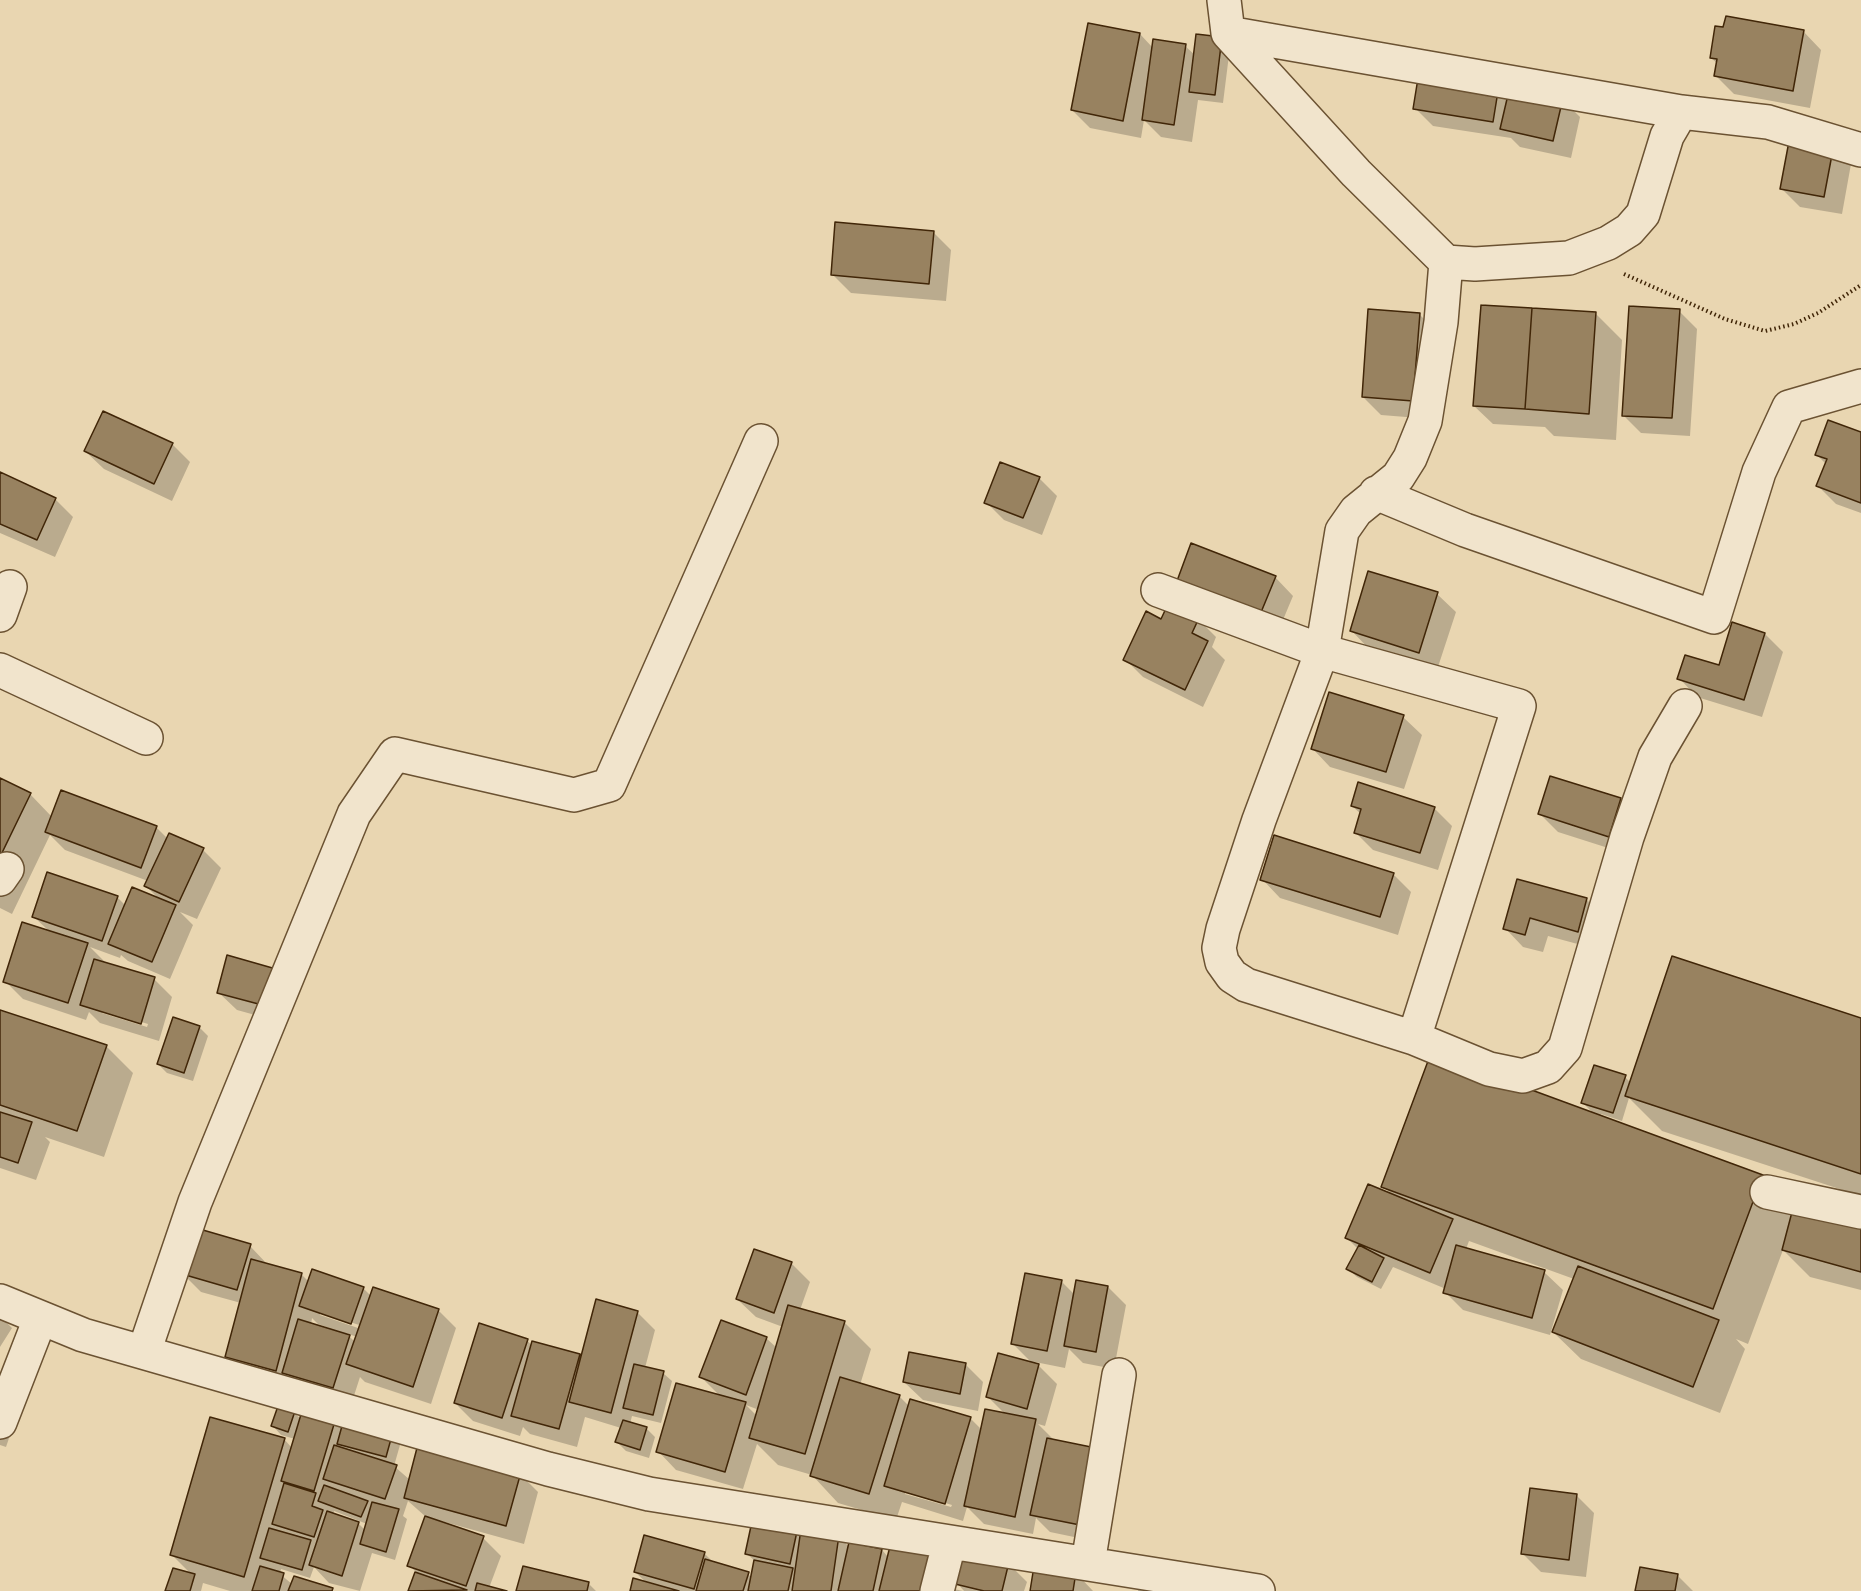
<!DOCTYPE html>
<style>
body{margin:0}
canvas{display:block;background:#e9d6b1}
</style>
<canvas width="1861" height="1591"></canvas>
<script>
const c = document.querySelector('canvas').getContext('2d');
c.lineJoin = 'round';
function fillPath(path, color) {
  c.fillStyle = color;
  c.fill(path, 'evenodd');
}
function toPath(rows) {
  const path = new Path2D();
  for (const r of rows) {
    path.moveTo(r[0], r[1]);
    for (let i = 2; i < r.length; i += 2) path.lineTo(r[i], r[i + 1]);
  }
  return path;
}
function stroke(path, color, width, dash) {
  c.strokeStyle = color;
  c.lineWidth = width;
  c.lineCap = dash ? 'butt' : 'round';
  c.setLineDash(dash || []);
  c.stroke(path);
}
const shadow = toPath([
 [1803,31,1821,50,1810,108,1734,94,1716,76,1718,64,1711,58],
 [1140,34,1153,48,1185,46,1195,55,1198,36,1230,47,1223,103,1198,100,1192,142,1161,137,1144,120,1141,138,1090,128,1072,110],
 [1421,74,1562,99,1580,117,1571,158,1520,147,1511,138,1433,126,1415,108],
 [1792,138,1851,164,1842,214,1800,207,1782,189],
 [933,232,951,250,946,301,851,293,833,275],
 [1679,311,1697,329,1690,436,1641,433,1623,415],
 [1595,313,1622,340,1616,440,1554,436,1545,427,1493,424,1474,406],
 [1419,314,1437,332,1431,419,1381,415,1363,397],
 [1861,433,1861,513,1836,504,1818,486,1826,464,1817,455],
 [172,444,190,462,172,501,104,469,85,451],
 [0,474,55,499,73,517,55,557,0,533],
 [1039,478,1057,496,1042,535,1004,520,986,502],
 [1192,545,1275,577,1293,596,1275,639],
 [1437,594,1456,612,1437,670,1369,649,1351,630],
 [1198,619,1216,637,1212,647,1225,660,1203,707,1143,677,1125,659,1162,621],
 [1765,634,1783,652,1762,717,1697,697,1679,678,1720,667],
 [1330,694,1403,717,1422,735,1404,789,1330,767,1312,748],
 [0,780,30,794,52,817,156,827,168,839,170,835,203,850,221,868,197,919,180,912,193,925,170,979,128,961,121,955,120,958,90,947,105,962,154,979,172,997,159,1041,100,1023,89,1012,86,1020,23,999,5,981,50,932,33,916,117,897,126,906,160,900,146,886,148,881,65,850,50,835,12,914,0,908],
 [102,1010,148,1024,147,1027,102,1013],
 [1620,799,1638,818,1627,854,1558,832,1540,814],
 [1352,806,1434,808,1452,826,1438,870,1373,850,1355,832,1361,814],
 [1393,874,1411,892,1398,935,1280,898,1262,879],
 [1518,881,1587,900,1605,918,1596,949,1548,936,1543,952,1523,947,1505,928],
 [228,957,284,1023,237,1010,218,992],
 [0,1011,106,1046,133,1073,104,1157,45,1137,50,1142,36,1180,0,1168],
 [174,1019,200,1028,208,1036,193,1081,167,1073,158,1064],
 [1861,1020,1861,1196,1662,1131,1629,1098,1622,1121,1601,1114,1600,1117,1861,1212,1861,1290,1810,1277,1783,1250,1748,1344,1736,1339,1745,1349,1720,1413,1581,1359,1553,1332,1574,1279,1469,1241,1466,1249,1544,1272,1563,1290,1550,1335,1463,1310,1445,1292,1446,1289,1393,1267,1381,1289,1357,1277,1348,1269,1358,1249,1347,1238,1392,1195,1383,1186,1595,1115,1583,1103,1625,1077,1631,1083],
 [250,1246,268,1265,301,1274,309,1282,363,1288,371,1296,438,1310,456,1328,431,1404,365,1382,360,1377,351,1405,244,1375,226,1357,241,1303,201,1292,183,1274],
 [320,1312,359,1325,358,1328,320,1315],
 [312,1318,318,1324,329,1328,329,1330,311,1325],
 [346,1333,357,1337,355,1342],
 [755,1251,792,1264,810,1282,800,1310,844,1322,871,1349,860,1385,900,1397,909,1406,970,1418,982,1430,1006,1415,987,1396,1033,1364,1012,1343,1061,1281,1075,1295,1108,1287,1126,1305,1114,1369,1083,1363,1069,1349,1065,1368,1035,1362,1057,1384,1045,1426,1038,1424,1053,1439,1098,1542,1050,1532,1036,1518,1033,1534,984,1524,967,1507,963,1521,902,1502,896,1520,838,1503,812,1475,778,1465,757,1444,743,1489,676,1470,658,1451,721,1397,701,1377,766,1338,777,1348,783,1327,756,1317,737,1299],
 [746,1405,759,1410,757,1416],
 [905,1491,952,1505,951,1507,905,1494],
 [637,1312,655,1330,645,1368,663,1373,672,1381,661,1423,632,1416,630,1424,646,1428,655,1437,649,1458,626,1451,617,1442,621,1428,585,1417,577,1447,530,1434,523,1427,520,1436,473,1421,455,1403,527,1340,532,1346,533,1343,582,1356],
 [0,1316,12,1328,0,1347],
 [965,1364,983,1382,978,1411,923,1400,904,1382],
 [0,1391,19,1409,6,1447,0,1445],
 [306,1403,402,1438,394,1466,410,1480,520,1474,538,1492,524,1544,441,1521,440,1523,483,1538,501,1556,489,1588,501,1591,410,1591,416,1572,409,1565,426,1517,408,1501,403,1516,407,1519,395,1560,372,1553,360,1591,329,1583,314,1567,310,1578,281,1569,280,1574,292,1584,333,1591,230,1591,203,1583,201,1591,167,1591,192,1575,172,1555,284,1439,292,1448,295,1439,281,1435,273,1426,294,1413,301,1419],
 [334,1511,367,1524,365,1530,355,1520,354,1522,333,1515],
 [1576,1495,1594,1513,1586,1577,1541,1572,1523,1554],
 [755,1514,839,1536,849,1547,882,1550,889,1558,1008,1563,1027,1582,1024,1591,964,1591,956,1582,954,1589,963,1591,631,1591,648,1584,635,1572,704,1553,714,1563,748,1574,752,1578,756,1562,747,1554],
 [524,1568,589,1584,596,1591,517,1591],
 [1076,1573,1093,1591,1031,1591],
 [1677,1575,1693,1591,1637,1591],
 [1139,1582,1181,1591,1138,1591]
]);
const building = toPath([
 [1726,16,1804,30,1793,91,1714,76,1717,59,1710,58,1715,26,1723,27,1726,16],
 [1088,23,1140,33,1123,121,1071,110,1088,23],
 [1196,34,1222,37,1215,95,1189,92,1196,34],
 [1153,39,1186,44,1174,125,1142,120,1153,39],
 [1419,72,1499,85,1493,122,1413,109,1419,72],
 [1510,86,1563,98,1553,141,1500,129,1510,86],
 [1790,136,1834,144,1824,197,1780,189,1790,136],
 [835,222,934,231,929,284,831,275,835,222],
 [1481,305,1532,308,1525,409,1473,406,1481,305],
 [1629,306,1680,309,1672,418,1622,416,1629,306],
 [1532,308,1596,312,1589,414,1525,409,1532,308],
 [1368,309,1420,313,1413,401,1362,397,1368,309],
 [103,411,173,443,154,484,84,451,103,411],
 [1828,420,1861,432,1861,503,1816,486,1827,459,1815,455,1828,420],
 [1000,462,1040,477,1023,518,984,503,1000,462],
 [0,472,56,498,37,540,0,524,0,472],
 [1191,543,1276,576,1257,622,1174,589,1191,543],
 [1368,571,1438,592,1419,653,1350,631,1368,571],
 [1168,604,1199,618,1192,633,1208,641,1185,690,1123,660,1146,611,1161,619,1168,604],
 [1732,622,1765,633,1744,700,1677,679,1685,655,1719,665,1732,622],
 [1329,692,1404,715,1386,772,1311,749,1329,692],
 [1550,776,1621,798,1609,837,1538,814,1550,776],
 [0,778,31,793,0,857,0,778],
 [1358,782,1435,807,1420,853,1354,833,1361,809,1351,806,1358,782],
 [61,790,157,826,141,868,45,832,61,790],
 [169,833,204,848,179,902,144,886,169,833],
 [1274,835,1394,873,1380,917,1260,880,1274,835],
 [47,872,118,896,102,941,32,917,47,872],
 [1517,879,1587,898,1578,932,1530,918,1525,935,1503,929,1517,879],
 [132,887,176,905,152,962,108,944,132,887],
 [22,922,88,943,68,1003,3,982,22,922],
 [227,955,276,969,266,1006,217,993,227,955],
 [1672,956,1861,1018,1861,1174,1625,1096,1672,956],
 [94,959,155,977,141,1024,80,1005,94,959],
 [0,1010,107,1045,77,1131,0,1105,0,1010],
 [173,1017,200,1026,184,1073,157,1064,173,1017],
 [1431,1053,1763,1175,1713,1309,1381,1187,1431,1053],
 [1594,1065,1626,1075,1613,1113,1581,1103,1594,1065],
 [0,1112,32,1122,18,1163,0,1157,0,1112],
 [1368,1184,1453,1219,1430,1273,1345,1238,1368,1184],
 [1797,1193,1861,1210,1861,1272,1782,1250,1797,1193],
 [196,1228,251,1244,237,1290,182,1274,196,1228],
 [1359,1245,1384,1258,1372,1282,1346,1269,1359,1245],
 [1456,1245,1545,1270,1532,1318,1443,1293,1456,1245],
 [754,1249,792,1262,774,1313,736,1299,754,1249],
 [251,1259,302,1273,276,1371,225,1357,251,1259],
 [1578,1266,1719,1320,1693,1387,1552,1332,1578,1266],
 [312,1269,364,1287,351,1324,299,1306,312,1269],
 [1025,1273,1062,1280,1047,1351,1011,1344,1025,1273],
 [1076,1280,1108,1286,1096,1352,1064,1346,1076,1280],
 [373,1287,439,1309,413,1387,346,1364,373,1287],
 [596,1299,638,1311,611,1413,569,1402,596,1299],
 [788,1305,845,1321,805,1454,749,1438,788,1305],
 [298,1319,350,1335,333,1388,282,1373,298,1319],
 [721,1320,767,1337,746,1395,699,1377,721,1320],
 [479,1323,528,1339,502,1418,454,1403,479,1323],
 [532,1341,580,1354,559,1429,511,1416,532,1341],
 [909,1352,966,1363,960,1394,903,1382,909,1352],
 [998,1353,1039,1364,1027,1409,986,1397,998,1353],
 [634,1364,664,1371,653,1415,623,1408,634,1364],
 [840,1377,900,1395,869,1494,810,1476,840,1377],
 [676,1383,746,1402,725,1472,656,1452,676,1383],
 [910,1399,971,1417,945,1504,884,1486,910,1399],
 [305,1401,338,1411,314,1491,281,1481,305,1401],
 [278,1406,295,1411,288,1432,271,1426,278,1406],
 [985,1409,1036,1419,1015,1517,964,1506,985,1409],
 [345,1415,394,1428,386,1457,337,1444,345,1415],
 [210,1417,285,1438,244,1577,170,1555,210,1417],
 [623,1420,647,1427,640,1450,615,1442,623,1420],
 [1047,1438,1096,1448,1080,1525,1030,1515,1047,1438],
 [418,1444,521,1472,506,1526,404,1498,418,1444],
 [334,1445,397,1465,385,1499,323,1479,334,1445],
 [284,1483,316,1493,312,1506,323,1510,314,1537,272,1524,284,1483],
 [324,1485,368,1501,361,1517,318,1501,324,1485],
 [1530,1488,1577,1494,1569,1560,1521,1554,1530,1488],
 [372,1502,399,1509,386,1552,360,1544,372,1502],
 [327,1511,359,1522,342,1576,309,1565,327,1511],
 [754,1512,799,1522,790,1564,745,1554,754,1512],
 [425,1516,484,1536,466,1586,407,1566,425,1516],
 [269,1528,311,1540,302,1570,260,1558,269,1528],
 [801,1529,839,1535,831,1591,792,1591,801,1529],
 [644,1535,705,1552,694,1589,634,1572,644,1535],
 [849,1542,882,1549,873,1591,838,1591,849,1542],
 [891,1542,940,1555,931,1591,879,1591,891,1542],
 [964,1551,1009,1562,1002,1591,984,1591,955,1584,964,1551],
 [705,1559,749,1572,743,1591,696,1591,705,1559],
 [754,1560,793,1568,788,1591,748,1591,754,1560],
 [260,1566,284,1573,279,1591,252,1591,260,1566],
 [523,1566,589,1582,587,1591,516,1591,523,1566],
 [1034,1566,1076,1572,1073,1591,1030,1591,1034,1566],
 [1640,1567,1678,1574,1675,1591,1635,1591,1640,1567],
 [173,1568,195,1574,190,1591,165,1591,173,1568],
 [415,1572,467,1590,408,1591,415,1572],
 [294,1576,333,1588,332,1591,288,1591,294,1576],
 [633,1578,679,1591,630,1591,633,1578],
 [477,1583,507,1591,475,1591,477,1583]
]);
const path = toPath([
 [1624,274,1725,319,1765,331,1794,324,1818,313,1861,285]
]);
const minor = toPath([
 [1224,0,1228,33,1356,173,1446,262,1475,264,1569,258,1608,243,1629,230,1643,214,1667,136,1681,112,1768,122,1861,150],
 [1228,33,1681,112],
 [1446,262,1441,322,1425,421,1410,458,1398,477,1356,511,1342,531,1322,651,1259,820,1223,929,1219,948,1222,962,1232,976,1246,985,1414,1038,1489,1069,1523,1076,1548,1067,1565,1048,1627,837,1655,757,1685,706],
 [1376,493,1465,530,1714,617,1759,472,1789,407,1861,386],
 [1158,590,1322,651,1519,706,1414,1038],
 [0,615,10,587],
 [0,670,146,738],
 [0,879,7,869],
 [1767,1192,1861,1212],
 [0,1301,83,1335,548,1469,649,1494,1258,1591],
 [144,1352,195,1202,354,814,395,754,574,795,609,785,761,441],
 [0,1422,40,1319],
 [1088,1563,1119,1375],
 [937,1591,949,1544]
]);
fillPath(shadow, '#0003');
fillPath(building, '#988260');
stroke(building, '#412608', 1.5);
stroke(minor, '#6b5232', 36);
stroke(path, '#412608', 4, [1.5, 3]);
stroke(minor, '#f1e4cc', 33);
</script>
